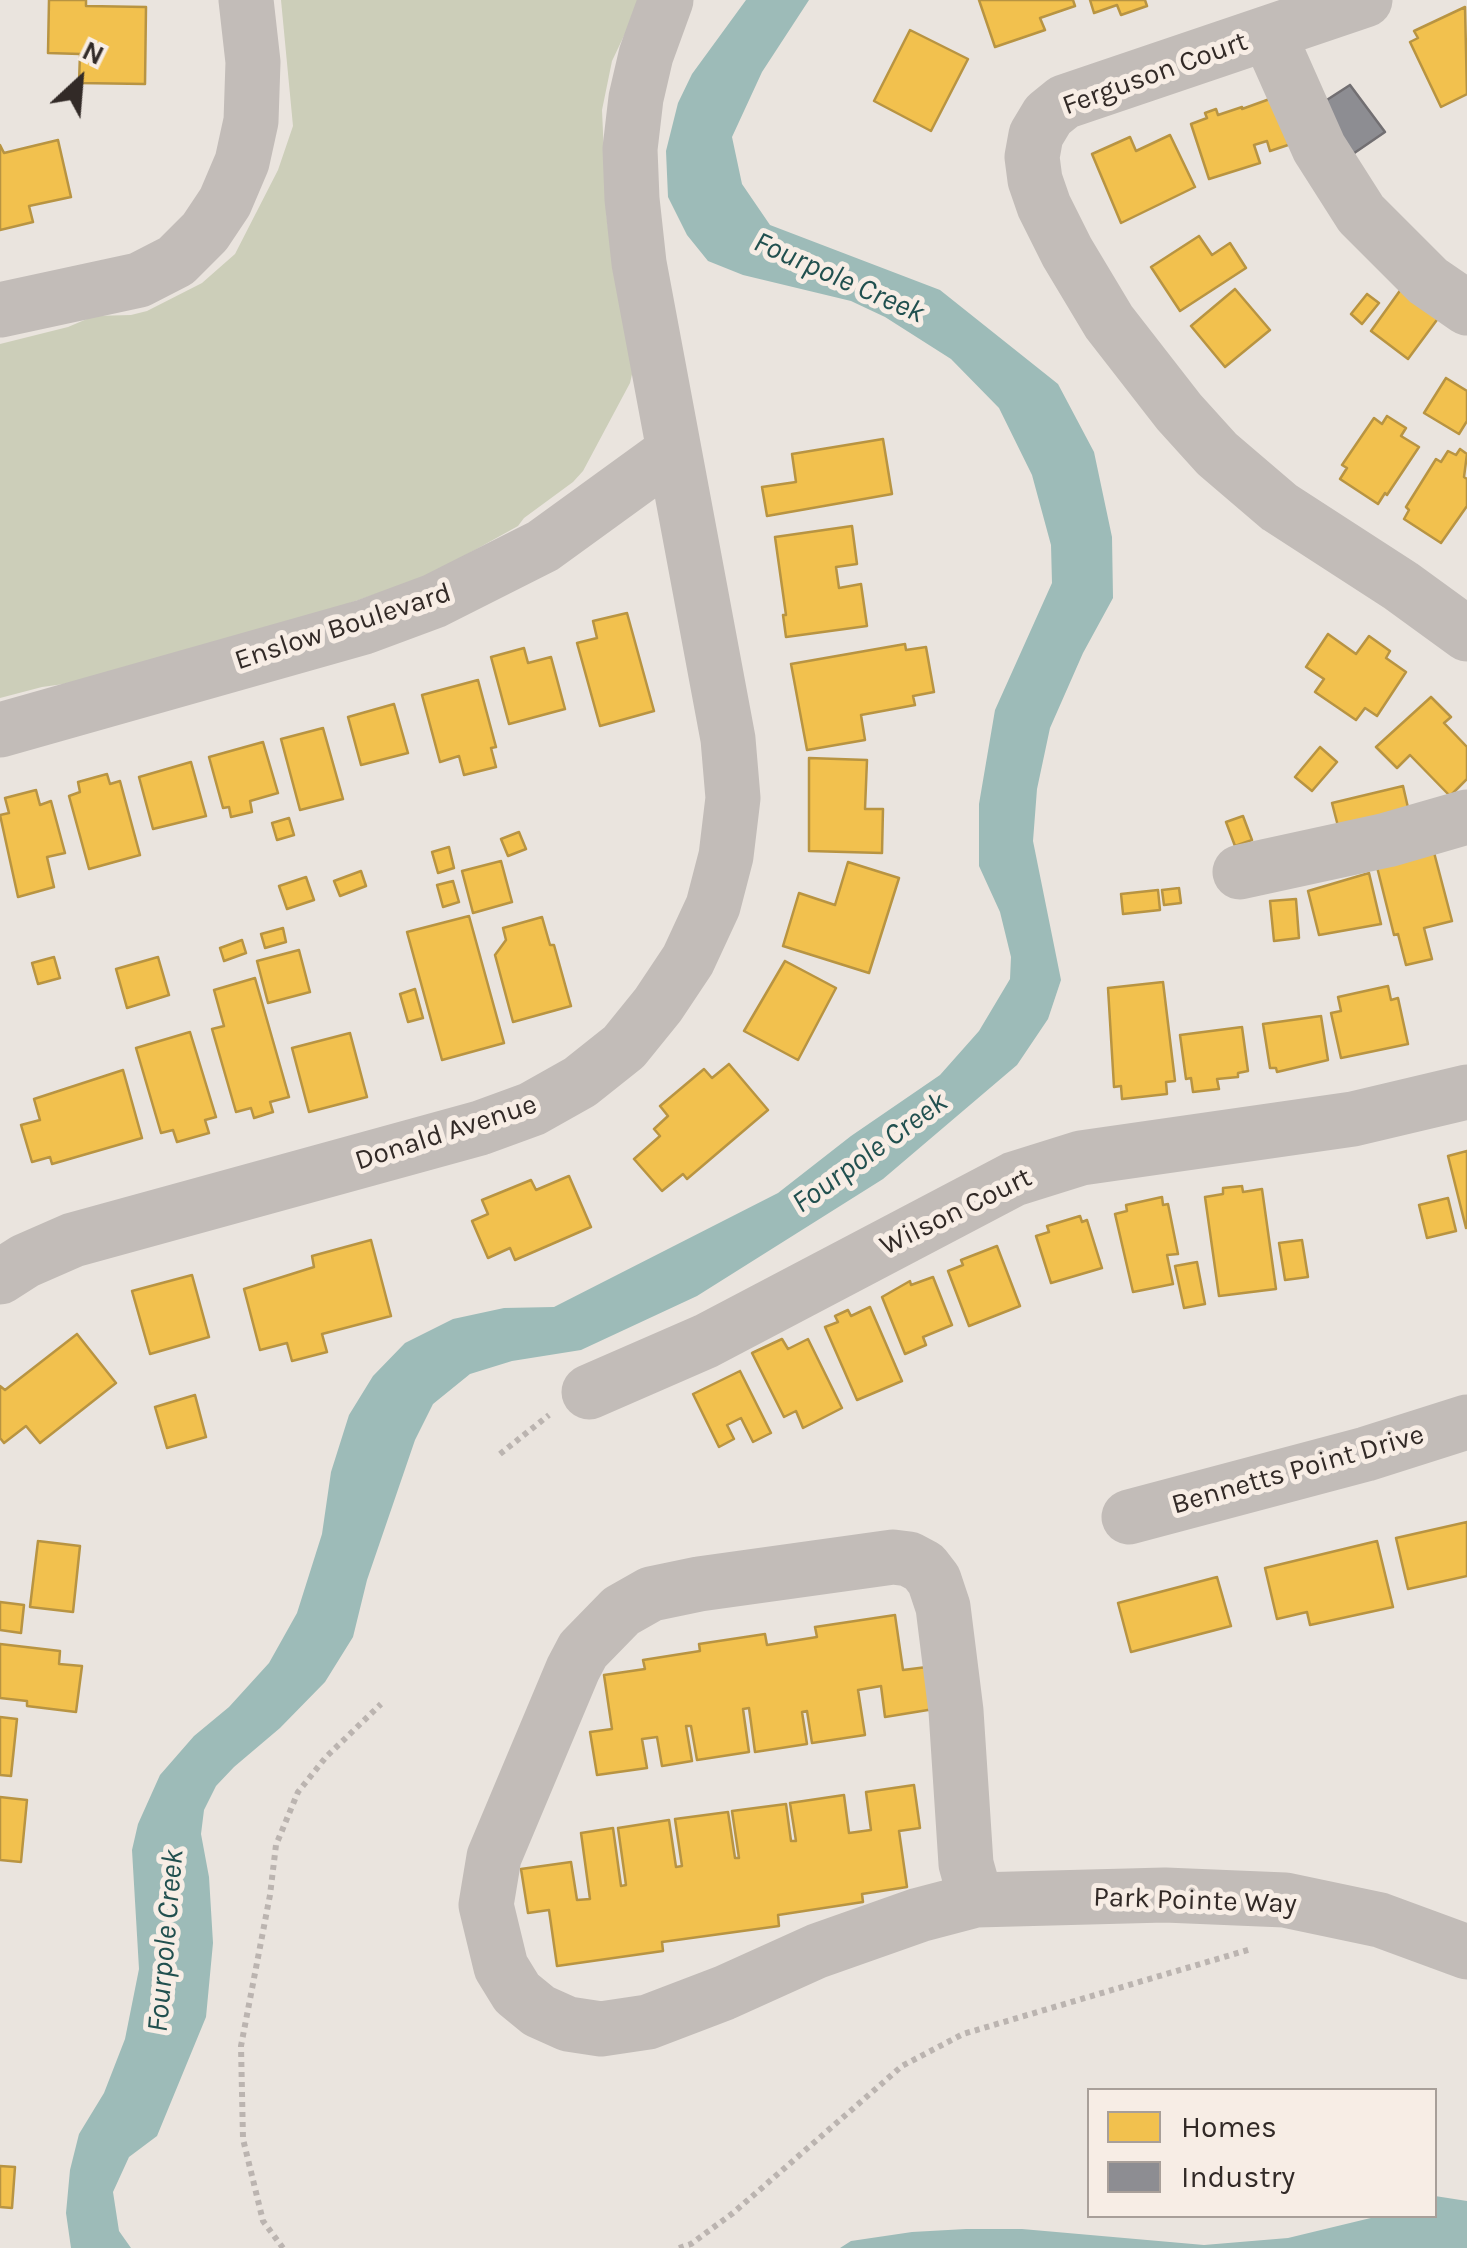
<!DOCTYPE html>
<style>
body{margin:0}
#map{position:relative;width:1467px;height:2248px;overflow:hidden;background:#eae4de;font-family:Karla,sans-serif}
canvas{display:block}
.legend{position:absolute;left:1087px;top:2088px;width:350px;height:130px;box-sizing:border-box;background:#f7ede5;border:2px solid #a89f99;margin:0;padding:12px 18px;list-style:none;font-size:30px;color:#322a27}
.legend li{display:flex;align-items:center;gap:20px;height:50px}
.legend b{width:50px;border:2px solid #a89f99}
.north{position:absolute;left:30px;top:30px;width:100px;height:100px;-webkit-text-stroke:8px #f7ede5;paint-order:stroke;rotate:26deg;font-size:28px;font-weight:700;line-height:40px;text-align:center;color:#322a27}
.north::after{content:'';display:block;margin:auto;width:35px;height:45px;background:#322a27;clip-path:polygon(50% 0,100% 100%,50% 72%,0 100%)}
</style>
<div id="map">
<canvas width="1467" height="2248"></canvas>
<ul class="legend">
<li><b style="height:28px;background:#f2c14e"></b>Homes</li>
<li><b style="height:28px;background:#8d8d92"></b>Industry</li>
</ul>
<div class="north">N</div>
</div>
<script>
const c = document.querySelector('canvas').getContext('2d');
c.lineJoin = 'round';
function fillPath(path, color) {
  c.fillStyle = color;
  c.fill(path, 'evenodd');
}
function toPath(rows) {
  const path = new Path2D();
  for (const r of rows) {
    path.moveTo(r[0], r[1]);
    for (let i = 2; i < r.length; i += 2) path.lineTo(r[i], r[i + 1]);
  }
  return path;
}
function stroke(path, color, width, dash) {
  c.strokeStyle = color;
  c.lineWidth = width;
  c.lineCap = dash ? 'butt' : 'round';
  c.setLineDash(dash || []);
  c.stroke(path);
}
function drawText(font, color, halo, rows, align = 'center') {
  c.font = font + ' Karla,sans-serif';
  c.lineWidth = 10;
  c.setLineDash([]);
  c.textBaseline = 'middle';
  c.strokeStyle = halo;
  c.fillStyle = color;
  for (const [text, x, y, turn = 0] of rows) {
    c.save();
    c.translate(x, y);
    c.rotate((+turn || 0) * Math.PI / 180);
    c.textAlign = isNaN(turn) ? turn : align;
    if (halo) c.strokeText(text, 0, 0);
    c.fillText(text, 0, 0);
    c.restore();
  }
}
const green = toPath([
 [281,0,641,0,612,61,602,110,607,221,633,370,630,383,583,471,573,482,524,518,518,526,428,576,341,606,71,683,42,687,0,698,0,344,68,327,94,316,131,315,147,311,202,283,235,254,278,170,293,126]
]);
const water = toPath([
 [746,0,809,0,762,72,732,137,742,184,770,225,940,290,1058,384,1094,452,1112,537,1113,598,1083,653,1050,728,1037,789,1033,841,1061,980,1048,1019,1017,1065,883,1179,697,1296,581,1350,512,1361,470,1374,433,1404,415,1440,367,1580,353,1637,325,1682,280,1728,234,1767,216,1786,204,1810,201,1834,209,1877,213,1943,206,2017,157,2136,129,2157,113,2192,119,2231,131,2248,71,2248,66,2213,70,2170,79,2134,104,2093,125,2039,139,1969,132,1850,138,1824,160,1775,194,1736,229,1707,269,1663,297,1613,322,1534,331,1472,349,1415,373,1376,405,1343,453,1319,504,1308,554,1307,778,1193,851,1136,940,1075,979,1031,1010,979,1011,957,1000,912,979,866,979,804,995,710,1052,583,1051,545,1032,475,999,408,951,359,885,317,851,301,743,275,708,261,687,235,668,197,666,151,678,103,692,74],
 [1435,2196,1467,2201,1467,2248,840,2248,851,2241,912,2232,966,2229,1022,2229,1204,2245,1288,2238,1379,2216,1434,2216]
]);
const homes = toPath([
 [49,0,86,0,86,6,146,7,145,84,79,83,80,54,48,53,49,0],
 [979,0,1073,0,1075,6,1040,18,1045,30,995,47,979,0],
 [1090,0,1145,0,1147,6,1121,15,1117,5,1094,13,1090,0],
 [1465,7,1467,94,1441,107,1410,42,1418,38,1414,31,1465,7],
 [910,30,968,59,931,131,874,101,910,30],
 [1278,96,1294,143,1270,151,1267,141,1254,145,1260,163,1209,179,1191,124,1207,118,1205,113,1216,109,1218,115,1242,107,1242,109,1278,96],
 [1170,135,1195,187,1121,223,1092,154,1130,137,1136,151,1170,135],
 [58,140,71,197,29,206,33,222,0,230,0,145,4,153,58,140],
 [1199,236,1212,255,1230,243,1246,268,1180,311,1151,267,1199,236],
 [1404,285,1442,313,1408,359,1371,331,1404,285],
 [1235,289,1270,330,1225,367,1191,326,1235,289],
 [1367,294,1379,303,1362,324,1351,314,1367,294],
 [1446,378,1467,391,1467,421,1459,434,1424,413,1446,378],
 [1387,416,1406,428,1401,436,1419,447,1387,495,1385,493,1378,504,1340,479,1347,468,1342,465,1374,418,1382,424,1387,416],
 [883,439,892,494,767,516,762,487,796,482,792,454,883,439],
 [1460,449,1467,454,1464,477,1467,479,1467,506,1441,543,1404,519,1409,510,1406,507,1436,459,1441,462,1448,451,1456,455,1460,449],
 [852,526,857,564,836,567,839,588,861,584,867,626,786,637,783,615,786,615,775,537,852,526],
 [627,613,654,711,600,726,577,643,597,638,593,621,627,613],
 [1328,634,1356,654,1369,636,1390,651,1386,658,1406,672,1377,716,1365,708,1356,720,1315,692,1324,679,1306,667,1328,634],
 [905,644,906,650,926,647,934,692,913,696,915,705,861,715,865,740,807,750,791,664,905,644],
 [524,648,528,663,551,657,565,709,509,724,491,657,524,648],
 [478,680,496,747,491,748,496,767,464,775,459,756,440,762,422,695,478,680],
 [1431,697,1451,717,1444,723,1467,747,1467,779,1450,796,1410,755,1397,768,1376,747,1431,697],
 [394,704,408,753,361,765,348,717,394,704],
 [323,728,343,799,300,810,281,739,323,728],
 [263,742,278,793,250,801,252,812,231,817,229,807,223,808,209,757,263,742],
 [1320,747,1337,762,1312,791,1295,777,1320,747],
 [809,758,867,760,865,809,883,809,882,853,809,851,809,758],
 [191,762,206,816,153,829,139,777,191,762],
 [107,774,110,784,120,781,140,855,89,869,69,796,80,792,78,782,107,774],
 [1403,786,1409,812,1339,830,1332,803,1403,786],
 [36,790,40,805,51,801,65,853,47,857,54,887,18,897,0,815,9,813,5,798,36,790],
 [1243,816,1252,840,1235,846,1226,822,1243,816],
 [289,818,294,835,277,840,272,823,289,818],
 [519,832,526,849,508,856,501,839,519,832],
 [1431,841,1452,921,1424,928,1432,959,1406,965,1398,934,1394,935,1374,855,1431,841],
 [449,847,454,868,438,873,432,852,449,847],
 [501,861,512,902,473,913,462,871,501,861],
 [848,862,899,878,869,973,783,946,799,893,835,905,848,862],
 [361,871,366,886,340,896,334,881,361,871],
 [1369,873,1381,924,1319,935,1308,891,1369,873],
 [306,877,314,900,287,909,279,886,306,877],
 [453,881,459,902,443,907,437,885,453,881],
 [1179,888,1181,903,1164,905,1162,890,1179,888],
 [1158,890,1160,910,1123,914,1121,894,1158,890],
 [1296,899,1299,938,1274,941,1270,901,1296,899],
 [469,916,504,1043,442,1060,407,932,469,916],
 [542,917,550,945,554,945,571,1006,513,1022,495,955,506,940,503,928,542,917],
 [283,928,286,942,265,948,261,934,283,928],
 [242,940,246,953,224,961,220,948,242,940],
 [299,950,310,992,268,1003,257,961,299,950],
 [54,957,60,978,38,984,32,963,54,957],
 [158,957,169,995,127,1008,116,969,158,957],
 [785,961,836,988,798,1060,744,1031,785,961],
 [255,978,289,1097,270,1102,273,1112,254,1118,251,1108,236,1112,212,1029,224,1026,214,990,255,978],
 [1163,982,1175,1081,1166,1082,1167,1094,1122,1099,1121,1086,1114,1087,1108,988,1163,982],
 [1388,986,1391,1000,1398,998,1408,1044,1341,1058,1331,1013,1341,1011,1338,997,1388,986],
 [415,989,423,1018,408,1022,400,994,415,989],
 [1321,1016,1328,1060,1277,1072,1276,1068,1270,1068,1263,1024,1321,1016],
 [1242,1027,1248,1071,1238,1073,1238,1077,1217,1079,1219,1089,1193,1092,1191,1078,1186,1079,1180,1035,1242,1027],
 [190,1032,216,1117,205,1120,209,1133,177,1142,173,1130,161,1133,136,1048,190,1032],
 [350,1033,367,1097,309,1112,292,1048,350,1033],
 [729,1064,768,1110,687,1179,683,1174,662,1191,634,1159,660,1136,654,1129,668,1116,660,1106,704,1069,712,1078,729,1064],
 [123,1070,142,1138,52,1164,50,1157,32,1162,21,1125,40,1120,34,1099,123,1070],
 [1467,1151,1467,1227,1466,1228,1448,1156,1467,1151],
 [569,1176,591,1227,515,1260,510,1248,488,1258,472,1221,488,1214,482,1200,531,1180,536,1190,569,1176],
 [1242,1186,1243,1192,1262,1189,1276,1289,1219,1296,1205,1197,1223,1194,1223,1188,1242,1186],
 [1162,1197,1163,1205,1168,1204,1178,1254,1167,1255,1173,1284,1133,1292,1115,1214,1127,1211,1126,1205,1162,1197],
 [1448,1198,1456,1231,1427,1238,1419,1205,1448,1198],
 [1080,1216,1082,1222,1087,1220,1102,1268,1051,1283,1036,1236,1049,1232,1047,1226,1080,1216],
 [371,1240,391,1316,322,1334,327,1352,292,1361,287,1343,260,1350,244,1289,314,1267,312,1256,371,1240],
 [1302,1240,1308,1277,1285,1280,1279,1243,1302,1240],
 [997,1246,1020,1306,969,1326,948,1271,963,1265,961,1260,997,1246],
 [1197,1262,1205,1304,1184,1308,1175,1266,1197,1262],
 [192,1275,209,1337,150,1354,132,1291,192,1275],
 [933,1277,952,1325,923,1337,926,1345,905,1354,882,1297,910,1281,911,1285,933,1277],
 [870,1307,902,1381,857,1400,825,1327,838,1322,835,1316,848,1310,851,1316,870,1307],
 [77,1334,116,1383,40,1443,26,1426,4,1443,0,1438,0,1386,5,1390,77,1334],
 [782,1339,788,1349,808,1339,842,1408,803,1428,796,1411,784,1417,752,1353,782,1339],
 [740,1371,771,1433,753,1442,741,1418,727,1425,734,1439,719,1447,693,1394,740,1371],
 [195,1395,206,1437,167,1448,155,1407,195,1395],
 [1467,1522,1467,1576,1408,1589,1396,1538,1467,1522],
 [38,1541,80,1546,73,1612,30,1607,38,1541],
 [1377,1541,1393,1607,1310,1625,1307,1612,1277,1619,1265,1568,1377,1541],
 [1217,1577,1231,1626,1131,1652,1118,1603,1217,1577],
 [0,1602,24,1605,21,1633,0,1630,0,1602],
 [895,1615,903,1670,927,1667,934,1709,885,1717,881,1686,858,1690,865,1735,812,1743,807,1711,802,1712,807,1744,755,1752,749,1708,743,1709,749,1752,697,1760,691,1726,686,1726,692,1761,662,1766,657,1737,642,1739,647,1768,597,1775,590,1732,612,1729,604,1675,645,1669,643,1660,700,1651,699,1644,765,1634,767,1645,817,1637,815,1627,895,1615],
 [0,1644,60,1651,59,1664,82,1666,76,1712,27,1706,27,1701,0,1698,0,1644],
 [0,1717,17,1719,11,1776,0,1775,0,1717],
 [914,1785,920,1828,899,1831,907,1887,862,1894,863,1902,778,1915,779,1926,662,1942,663,1951,557,1966,549,1910,528,1913,521,1869,571,1862,577,1900,590,1899,581,1833,613,1828,621,1886,626,1885,618,1828,669,1820,676,1867,682,1866,675,1819,728,1812,735,1858,739,1858,732,1811,786,1804,791,1841,796,1841,790,1803,844,1795,849,1833,871,1830,866,1792,914,1785],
 [0,1797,27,1800,21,1862,0,1860,0,1797],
 [0,2166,15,2167,12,2208,0,2207,0,2166]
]);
const industry = toPath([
 [1350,85,1385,132,1347,158,1319,105,1350,85]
]);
const path = toPath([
 [500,1454,549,1415],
 [283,2248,263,2221,243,2139,241,2046,270,1895,276,1845,298,1792,326,1757,381,1704],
 [679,2248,691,2244,733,2213,902,2066,963,2034,1251,1949]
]);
const minor = toPath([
 [1365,0,1064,102,1048,115,1036,135,1032,157,1035,180,1044,206,1067,252,1109,322,1179,412,1217,454,1279,507,1401,586,1467,634],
 [1268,33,1319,148,1361,214,1428,281,1467,308],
 [0,310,139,280,176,261,205,232,225,202,242,162,251,121,253,62,246,0],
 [0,730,364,627,434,601,543,546,674,451],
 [1240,872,1387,840,1467,817],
 [0,1277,25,1261,73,1240,480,1128,532,1109,580,1082,624,1047,658,1005,688,960,713,906,726,856,733,798,728,739,639,263,632,199,630,149,636,98,646,55,666,0],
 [589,1392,706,1341,1014,1179,1081,1158,1353,1119,1467,1092],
 [1129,1517,1366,1454,1467,1422],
 [976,1900,966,1864,956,1711,943,1607,934,1580,924,1567,909,1559,893,1557,699,1584,651,1594,621,1611,583,1650,573,1669,494,1857,486,1905,501,1967,517,1993,539,2011,568,2024,601,2029,648,2022,724,1993,817,1951,919,1915,976,1900,1165,1895,1285,1900,1380,1920,1467,1952]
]);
const streetNames = [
 ["Ferguson Court",1155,74,-20],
 ["Enslow Boulevard",343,627,-18],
 ["Donald Avenue",446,1133,-18],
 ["Wilson Court",956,1212,-26],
 ["Bennetts Point Drive",1298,1470,-16],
 ["Park Pointe Way",1195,1901,2]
];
const waterNames = [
 ["Fourpole Creek",839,278,24],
 ["Fourpole Creek",870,1153,-36],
 ["Fourpole Creek",166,1941,-85]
];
fillPath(green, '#ccceb9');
fillPath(water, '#9dbbb8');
fillPath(homes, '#f2c14e');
stroke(homes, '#b89442', 2.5);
fillPath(industry, '#8d8d92');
stroke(industry, '#726f72', 2.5);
stroke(path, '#bbb4b0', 6, [5, 5]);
stroke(minor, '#c2bcb8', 55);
drawText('28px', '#322a27', '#f7ede5', streetNames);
drawText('italic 30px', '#21504f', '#f7ede5', waterNames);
</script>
